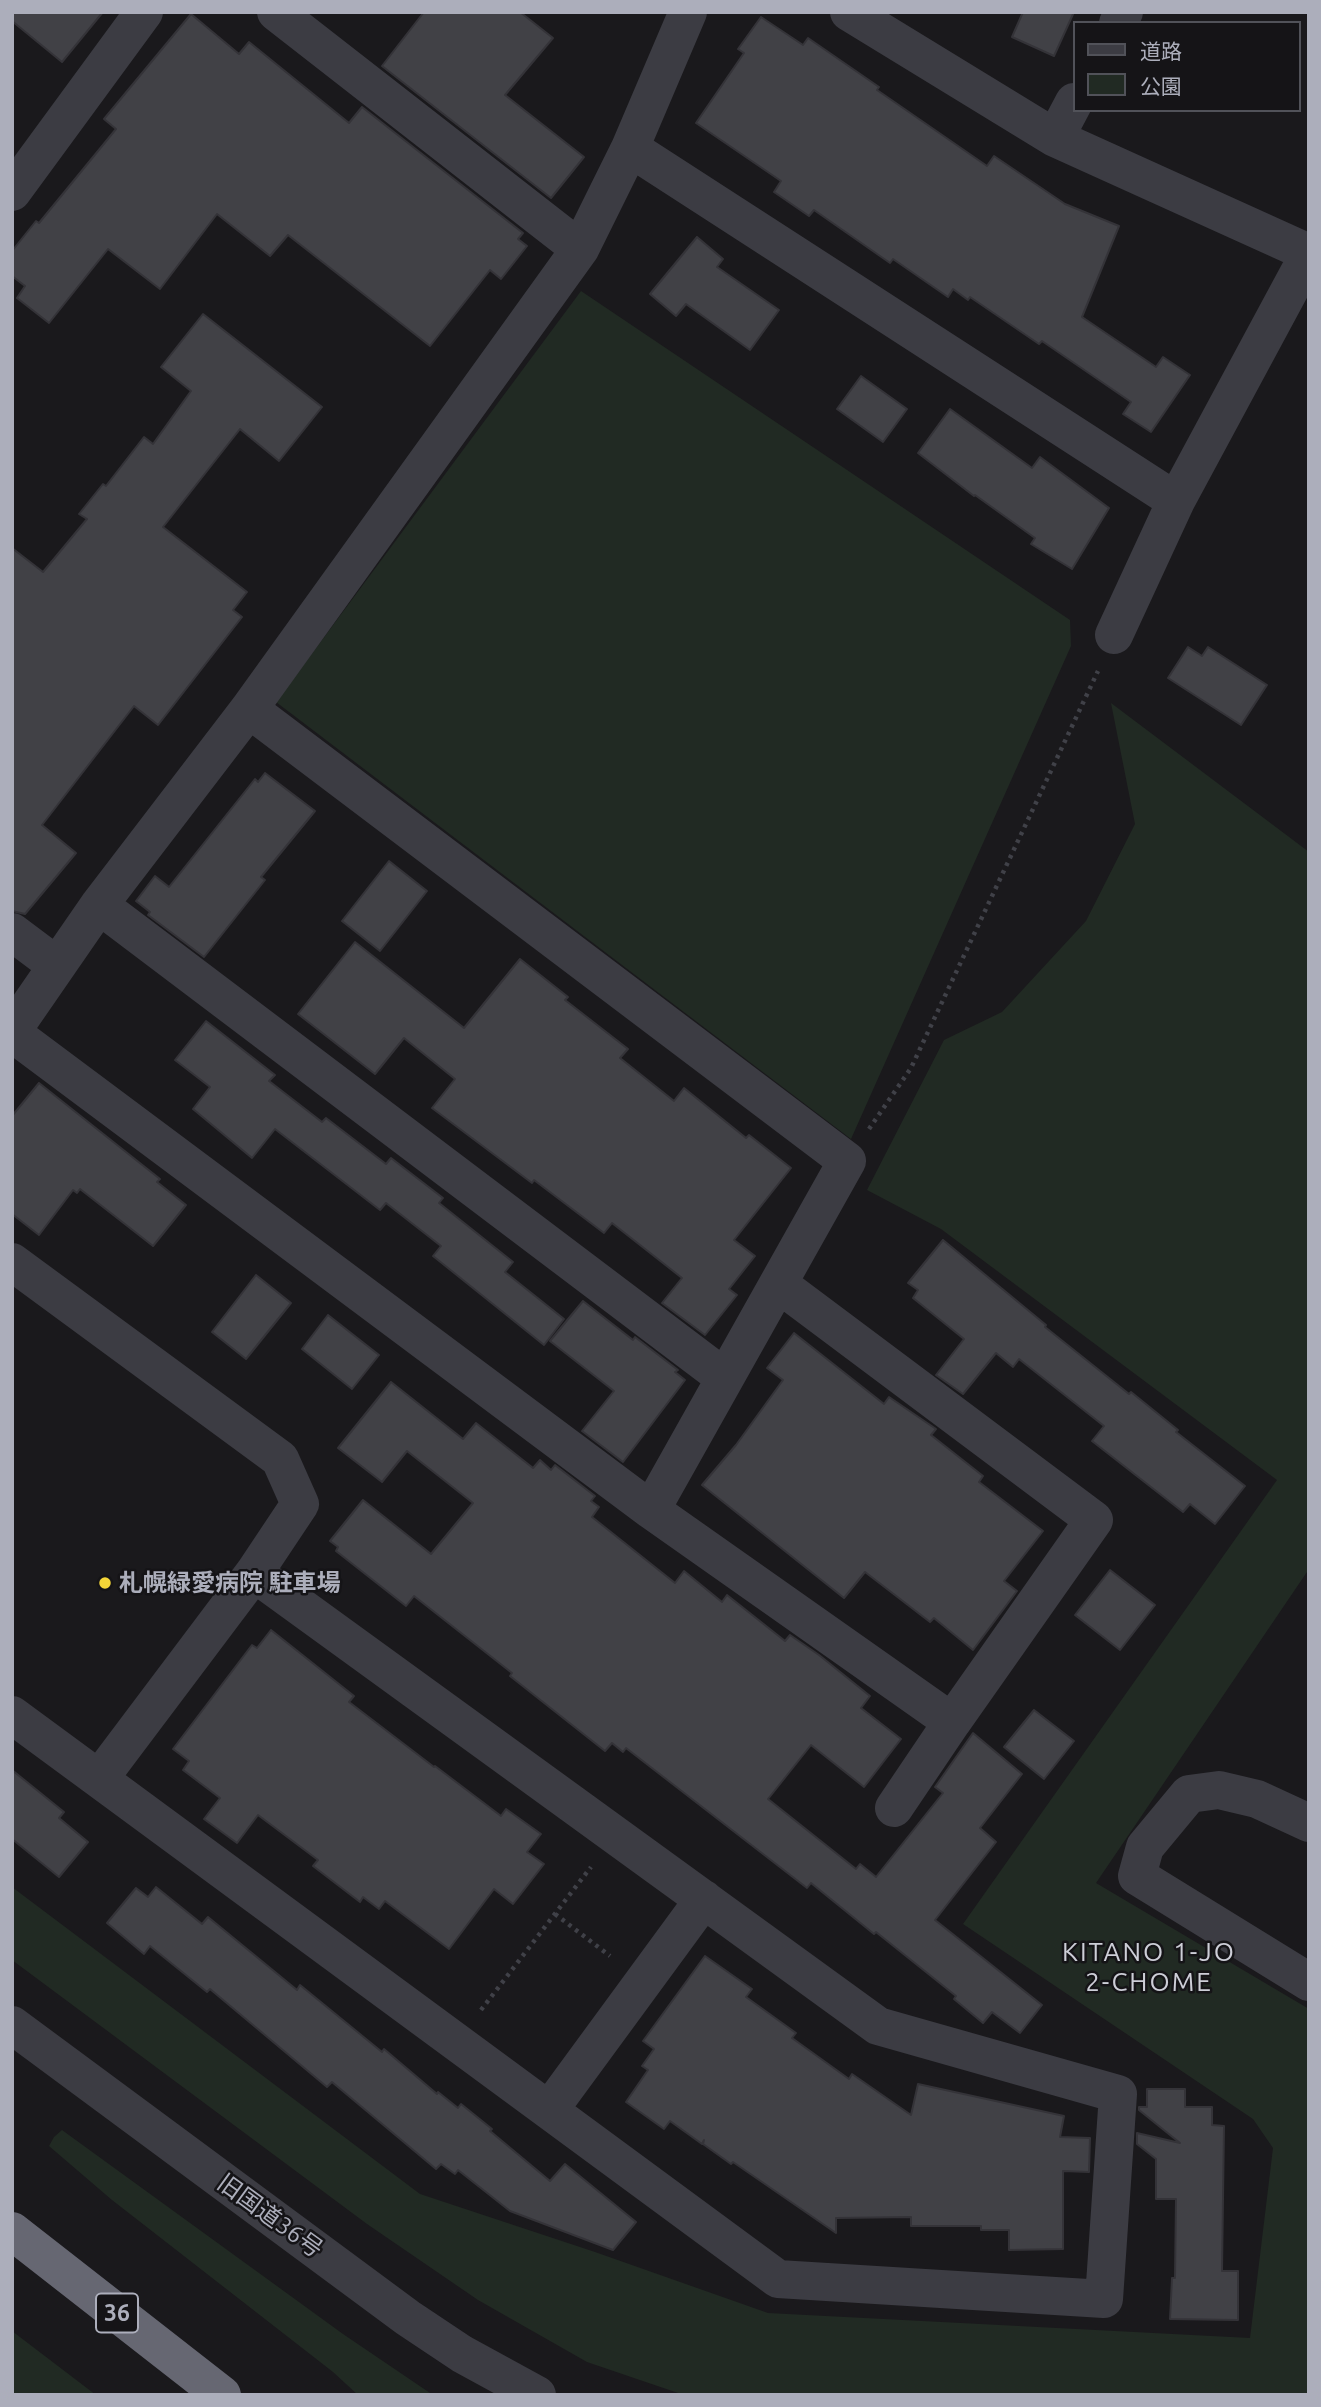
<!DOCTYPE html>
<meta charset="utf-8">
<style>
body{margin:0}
#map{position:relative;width:1321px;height:2407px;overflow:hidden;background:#1a191c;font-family:Ubuntu,"Noto Sans JP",sans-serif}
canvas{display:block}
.frame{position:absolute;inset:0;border:14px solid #acaebb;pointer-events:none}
.legend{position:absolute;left:1073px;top:21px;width:228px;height:91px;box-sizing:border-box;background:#151417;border:2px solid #515259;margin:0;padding:9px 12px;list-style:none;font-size:21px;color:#acaebb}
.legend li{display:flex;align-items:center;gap:14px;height:35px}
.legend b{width:35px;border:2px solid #515259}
</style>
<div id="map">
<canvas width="1321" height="2407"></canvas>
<div class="frame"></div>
<ul class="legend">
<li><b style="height:9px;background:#3c3c43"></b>道路</li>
<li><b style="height:19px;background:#212a23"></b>公園</li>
</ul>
</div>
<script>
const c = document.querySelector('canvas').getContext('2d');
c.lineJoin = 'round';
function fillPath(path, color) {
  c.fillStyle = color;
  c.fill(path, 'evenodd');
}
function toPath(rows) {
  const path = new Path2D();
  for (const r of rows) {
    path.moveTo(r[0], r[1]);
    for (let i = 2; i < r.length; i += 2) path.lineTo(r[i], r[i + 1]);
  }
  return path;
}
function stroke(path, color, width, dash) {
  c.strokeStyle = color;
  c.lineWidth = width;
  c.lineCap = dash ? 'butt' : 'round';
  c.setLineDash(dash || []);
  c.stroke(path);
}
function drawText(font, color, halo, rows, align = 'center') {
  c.font = font + ' Ubuntu,"Noto Sans JP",sans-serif';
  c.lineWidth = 5;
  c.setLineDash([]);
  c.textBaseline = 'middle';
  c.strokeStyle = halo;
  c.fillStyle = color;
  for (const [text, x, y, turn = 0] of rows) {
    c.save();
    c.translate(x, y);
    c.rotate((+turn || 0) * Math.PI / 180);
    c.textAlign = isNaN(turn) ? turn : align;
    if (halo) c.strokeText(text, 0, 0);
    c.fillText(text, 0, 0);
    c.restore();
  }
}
const green = toPath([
 [581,291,1070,620,1071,646,851,1139,276,702],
 [1111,703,1309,852,1309,1569,1096,1883,1309,2009,1309,2395,684,2395,587,2362,478,2300,367,2224,12,1960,12,1887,420,2194,595,2252,768,2313,1250,2338,1273,2148,1253,2119,963,1924,1277,1480,941,1229,867,1190,944,1040,1002,1012,1086,921,1135,824],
 [62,2130,343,2334,433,2395,358,2395,333,2372,112,2200,49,2146,54,2137],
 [12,2331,96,2395,12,2395]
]);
const building = toPath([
 [12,12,103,12,62,62,12,21,12,12],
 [424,12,520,12,553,38,505,95,584,157,551,198,382,66,424,12],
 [1023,12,1074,12,1054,56,1012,37,1023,12],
 [191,14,239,54,249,42,349,123,362,107,523,233,518,239,527,246,501,279,490,270,430,346,288,235,270,256,217,214,160,289,108,249,49,323,17,298,25,286,12,276,12,251,36,221,39,223,116,129,104,119,191,14],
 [761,17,803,45,808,38,879,87,877,90,987,166,994,156,1065,204,1119,226,1082,317,1156,367,1163,357,1190,375,1151,432,1123,414,1131,402,1042,341,1039,344,970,297,968,300,953,289,948,297,893,259,890,263,814,210,809,216,774,192,781,181,696,123,744,53,738,49,761,17],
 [697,237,723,259,717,267,779,310,750,350,686,304,676,316,650,294,697,237],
 [203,314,322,407,279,461,240,429,163,527,247,592,233,610,242,617,158,725,134,706,42,825,76,853,25,914,12,911,12,548,43,572,87,519,79,514,103,484,106,486,144,437,153,444,191,391,161,367,203,314],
 [861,376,907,409,883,442,837,409,861,376],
 [950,409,1032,468,1040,457,1109,508,1072,569,1031,544,1035,538,975,495,974,496,918,453,950,409],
 [1188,647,1202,656,1208,647,1267,685,1241,725,1168,678,1188,647],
 [265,773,315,811,261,877,265,880,204,957,148,915,150,912,136,901,155,876,169,887,255,779,258,782,265,773],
 [389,861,427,891,380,951,342,921,389,861],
 [355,942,464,1028,520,959,568,997,565,1000,628,1049,620,1058,674,1101,684,1088,746,1138,749,1135,791,1168,734,1240,755,1256,729,1289,737,1295,705,1335,662,1303,682,1278,612,1223,604,1233,534,1180,532,1183,432,1108,455,1079,404,1038,375,1074,298,1014,355,942],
 [206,1021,275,1075,269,1081,322,1122,326,1118,386,1164,391,1158,443,1198,439,1203,513,1262,505,1272,564,1319,544,1345,433,1256,441,1246,386,1203,380,1210,275,1129,252,1158,193,1109,210,1087,175,1060,206,1021],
 [39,1083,160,1179,157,1182,186,1205,153,1246,80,1189,77,1193,73,1190,39,1235,12,1214,12,1116,39,1083],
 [943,1240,1046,1325,1045,1327,1129,1394,1131,1392,1178,1430,1176,1432,1245,1486,1215,1524,1190,1504,1183,1512,1092,1441,1104,1426,1019,1359,1013,1367,996,1353,963,1394,936,1375,964,1339,913,1298,918,1290,908,1283,943,1240],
 [256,1275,291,1303,246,1359,212,1332,256,1275],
 [583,1301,633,1340,635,1337,678,1370,675,1372,685,1380,623,1462,582,1431,614,1391,550,1341,583,1301],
 [328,1315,379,1355,352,1389,302,1349,328,1315],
 [794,1333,884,1404,889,1397,936,1429,931,1435,983,1476,979,1482,1043,1531,1004,1581,1017,1591,973,1650,934,1618,930,1622,865,1572,844,1598,702,1485,736,1445,783,1380,767,1368,794,1333],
 [391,1382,463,1439,476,1423,533,1468,540,1460,551,1470,555,1465,595,1496,591,1501,599,1507,592,1517,675,1583,684,1571,722,1602,727,1595,785,1641,790,1635,819,1655,870,1696,861,1708,901,1739,864,1787,811,1745,768,1799,856,1869,860,1864,876,1877,943,1793,935,1787,973,1733,1022,1774,980,1828,996,1842,935,1920,1042,2005,1020,2033,992,2012,983,2023,954,1999,956,1996,876,1932,874,1934,811,1883,807,1888,626,1748,623,1752,612,1743,605,1751,510,1676,512,1673,414,1596,406,1606,336,1551,338,1547,330,1541,363,1500,431,1554,473,1503,407,1451,382,1482,338,1448,391,1382],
 [1110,1570,1155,1605,1120,1650,1075,1615,1110,1570],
 [271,1630,354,1696,349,1702,434,1767,435,1766,501,1816,506,1809,541,1834,527,1852,544,1864,513,1904,494,1889,449,1949,385,1901,379,1909,363,1897,360,1902,313,1866,318,1860,258,1815,237,1843,204,1819,220,1798,183,1770,189,1761,173,1749,252,1645,257,1648,271,1630],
 [1034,1710,1074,1741,1044,1779,1004,1747,1034,1710],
 [12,1770,64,1812,59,1818,88,1842,59,1877,12,1839,12,1770],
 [156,1887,202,1924,208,1917,297,1990,300,1985,382,2052,384,2049,437,2094,438,2092,458,2108,461,2104,492,2129,490,2131,550,2181,565,2164,636,2222,613,2250,510,2211,458,2170,455,2174,441,2164,436,2169,332,2082,327,2087,210,1989,207,1992,150,1946,144,1954,107,1923,136,1888,148,1897,156,1887],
 [705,1956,752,1989,746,1997,796,2033,792,2038,849,2079,852,2074,911,2115,918,2084,1064,2116,1060,2137,1090,2138,1089,2172,1063,2171,1063,2249,1009,2250,1009,2230,981,2230,981,2226,911,2226,911,2217,836,2218,836,2233,733,2162,731,2164,703,2144,704,2140,702,2144,670,2121,664,2129,626,2102,648,2070,642,2066,654,2049,643,2041,705,1956],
 [1147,2089,1185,2089,1185,2107,1212,2107,1212,2125,1224,2126,1222,2271,1238,2271,1238,2320,1170,2319,1172,2278,1175,2278,1176,2199,1156,2199,1156,2159,1137,2144,1137,2133,1180,2143,1139,2110,1139,2107,1147,2107,1147,2089]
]);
const path = toPath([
 [869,1129,911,1068,1098,671],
 [555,1914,610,1956],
 [481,2010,591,1867]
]);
const minor = toPath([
 [276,12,580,249],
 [849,12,1055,138,1309,253],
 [1118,23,1124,12],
 [1055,138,1074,102],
 [630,148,1176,501],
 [12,192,144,12],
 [1114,635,1176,501,1309,254],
 [249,709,847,1161,651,1510],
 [99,905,725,1378],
 [12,932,56,965],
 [12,1031,99,905,249,709,580,249,630,148,688,12],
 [12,1033,651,1510,952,1722,1094,1520,780,1285],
 [12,1262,280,1459,300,1504,254,1573,99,1779,12,1715],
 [99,1779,778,2279,1104,2299,1118,2094,878,2026,254,1573],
 [894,1808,952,1722],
 [1309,1823,1257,1799,1219,1790,1189,1794,1145,1847,1137,1876,1309,1982],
 [12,2025,408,2318,462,2354,537,2395],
 [550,2109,704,1899]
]);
const highway = toPath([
 [12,2231,222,2395]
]);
const markers = [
 [105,1583,7,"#f5d638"]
];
const shields = [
 [117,2313,42]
];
const shieldNames = [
 ["36",117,2313]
];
const poiNames = [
 ["札幌緑愛病院 駐車場",119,1583]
];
const streetNames = [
 ["旧国道36号",270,2216,36]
];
const neighbourhoodNames = [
 ["KITANO 1-JO",1149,1952],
 ["2-CHOME",1149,1982]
];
fillPath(green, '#212a23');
fillPath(building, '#414146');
stroke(building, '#343338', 2);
stroke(path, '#404148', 4.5, [3.5, 5]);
stroke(minor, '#3c3c43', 38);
stroke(highway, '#666772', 38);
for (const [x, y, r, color] of markers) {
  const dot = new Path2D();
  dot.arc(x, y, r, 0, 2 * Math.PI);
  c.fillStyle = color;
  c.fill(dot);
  stroke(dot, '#151417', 2.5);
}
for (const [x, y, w] of shields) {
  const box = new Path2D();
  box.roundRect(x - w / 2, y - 19.5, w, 39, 5);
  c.fillStyle = '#151417';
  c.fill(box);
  stroke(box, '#acaebb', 2);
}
drawText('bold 23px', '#acaebb', null, shieldNames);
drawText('bold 24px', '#acaebb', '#151417', poiNames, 'left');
drawText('24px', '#acaebb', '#151417', streetNames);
c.letterSpacing = '2px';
drawText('26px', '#cdced7', '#151417', neighbourhoodNames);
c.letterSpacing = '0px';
</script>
